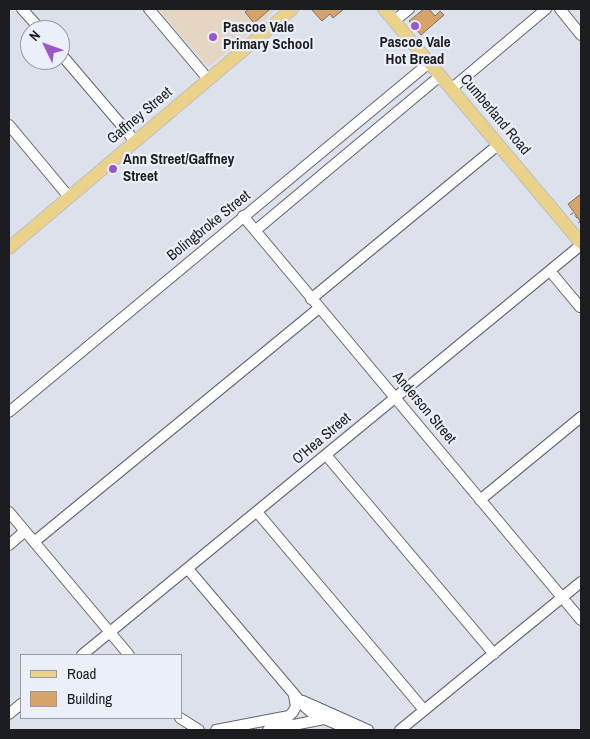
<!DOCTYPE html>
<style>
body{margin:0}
#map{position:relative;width:590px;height:739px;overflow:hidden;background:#dde1eb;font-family:"Archivo Narrow",sans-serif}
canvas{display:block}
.frame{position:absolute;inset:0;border:10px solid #1c1d20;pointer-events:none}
.legend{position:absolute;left:20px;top:654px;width:162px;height:65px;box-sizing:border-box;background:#eaeff8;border:1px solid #989ba2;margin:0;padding:6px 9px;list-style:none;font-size:15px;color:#1c1d20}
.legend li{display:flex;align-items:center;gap:10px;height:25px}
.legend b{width:25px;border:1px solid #989ba2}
.north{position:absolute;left:20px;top:20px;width:50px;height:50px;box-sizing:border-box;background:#eaeff8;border:1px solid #989ba2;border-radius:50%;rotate:312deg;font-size:14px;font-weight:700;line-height:20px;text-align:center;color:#1c1d20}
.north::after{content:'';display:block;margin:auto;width:18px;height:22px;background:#9b56cb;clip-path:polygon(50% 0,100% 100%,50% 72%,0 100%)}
</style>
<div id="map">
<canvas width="590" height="739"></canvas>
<div class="frame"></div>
<ul class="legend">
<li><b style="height:6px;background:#ead28b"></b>Road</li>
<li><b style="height:14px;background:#d6a467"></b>Building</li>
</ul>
<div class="north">N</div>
</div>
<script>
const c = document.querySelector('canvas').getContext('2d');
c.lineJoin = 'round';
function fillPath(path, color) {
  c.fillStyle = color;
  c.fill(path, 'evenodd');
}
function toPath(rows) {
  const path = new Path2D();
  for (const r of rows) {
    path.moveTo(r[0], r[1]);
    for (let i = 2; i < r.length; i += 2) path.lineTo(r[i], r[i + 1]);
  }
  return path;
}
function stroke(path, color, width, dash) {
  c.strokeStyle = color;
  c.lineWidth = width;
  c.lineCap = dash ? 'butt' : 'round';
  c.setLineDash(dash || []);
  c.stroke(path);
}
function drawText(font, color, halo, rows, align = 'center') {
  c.font = font + ' "Archivo Narrow",sans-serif';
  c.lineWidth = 4.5;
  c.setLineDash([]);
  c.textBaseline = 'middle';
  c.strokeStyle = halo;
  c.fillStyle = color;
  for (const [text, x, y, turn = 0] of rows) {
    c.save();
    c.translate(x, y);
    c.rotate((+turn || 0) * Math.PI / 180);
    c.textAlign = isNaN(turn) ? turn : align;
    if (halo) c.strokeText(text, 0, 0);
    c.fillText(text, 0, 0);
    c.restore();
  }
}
const education = toPath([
 [158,9,277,9,211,65,207,66]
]);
const building = toPath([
 [249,9,270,9,254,23,245,12,249,9],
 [311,9,344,9,333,18,330,14,322,21,311,9],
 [424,9,429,9,435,16,440,11,444,15,421,35,409,21,424,9],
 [581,194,581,222,568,204,581,194]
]);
const path = toPath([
 [570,215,573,213,580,222,578,223]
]);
const minor = toPath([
 [22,9,41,30],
 [149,9,208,79],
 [560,9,581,35],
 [394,21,409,9],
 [60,53,135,141],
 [451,89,546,9],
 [9,125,69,197],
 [243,216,581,620],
 [256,230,440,76],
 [550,271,580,307],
 [311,299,498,145],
 [9,412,429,63],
 [326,455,494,654],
 [480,500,581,417],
 [9,512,129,655],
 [257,512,424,710],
 [34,542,319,308],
 [9,545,25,531],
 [188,569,305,707,313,714,350,730],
 [82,655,581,245],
 [303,701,368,730],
 [9,714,21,704],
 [180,718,199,730],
 [216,730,289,716,293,712,296,706,294,696],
 [268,730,324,719],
 [400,730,581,582]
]);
const major = toPath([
 [384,9,581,243],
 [9,248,292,9]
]);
const markers = [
 [415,26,5,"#9b56cb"],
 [213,37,5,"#9b56cb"],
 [113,169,5,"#9b56cb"]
];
const poiNames = [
 ["Pascoe Vale",223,28],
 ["Primary School",223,45],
 ["Pascoe Vale",415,43,"center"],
 ["Hot Bread",415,60,"center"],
 ["Ann Street/Gaffney",123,160],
 ["Street",123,177]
];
const streetNames = [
 ["Cumberland Road",495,115,50],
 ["Gaffney Street",140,116,-40],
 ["Bolingbroke Street",209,226,-39],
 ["Anderson Street",424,408,50],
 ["O'Hea Street",322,439,-40]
];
fillPath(education, '#e5d5c3');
fillPath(building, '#d6a467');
stroke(building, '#79736b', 1);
stroke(minor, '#61656d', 12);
stroke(major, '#bfc0c1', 14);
stroke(path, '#74777d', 1, [4, 2.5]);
stroke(minor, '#fff', 10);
stroke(major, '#ead28b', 12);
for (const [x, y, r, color] of markers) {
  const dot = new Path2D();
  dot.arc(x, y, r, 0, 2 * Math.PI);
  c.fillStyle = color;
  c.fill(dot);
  stroke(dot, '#eaeff8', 2);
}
drawText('bold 15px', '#1c1d20', '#eaeff8', poiNames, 'left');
drawText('15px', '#1c1d20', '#eaeff8', streetNames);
</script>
